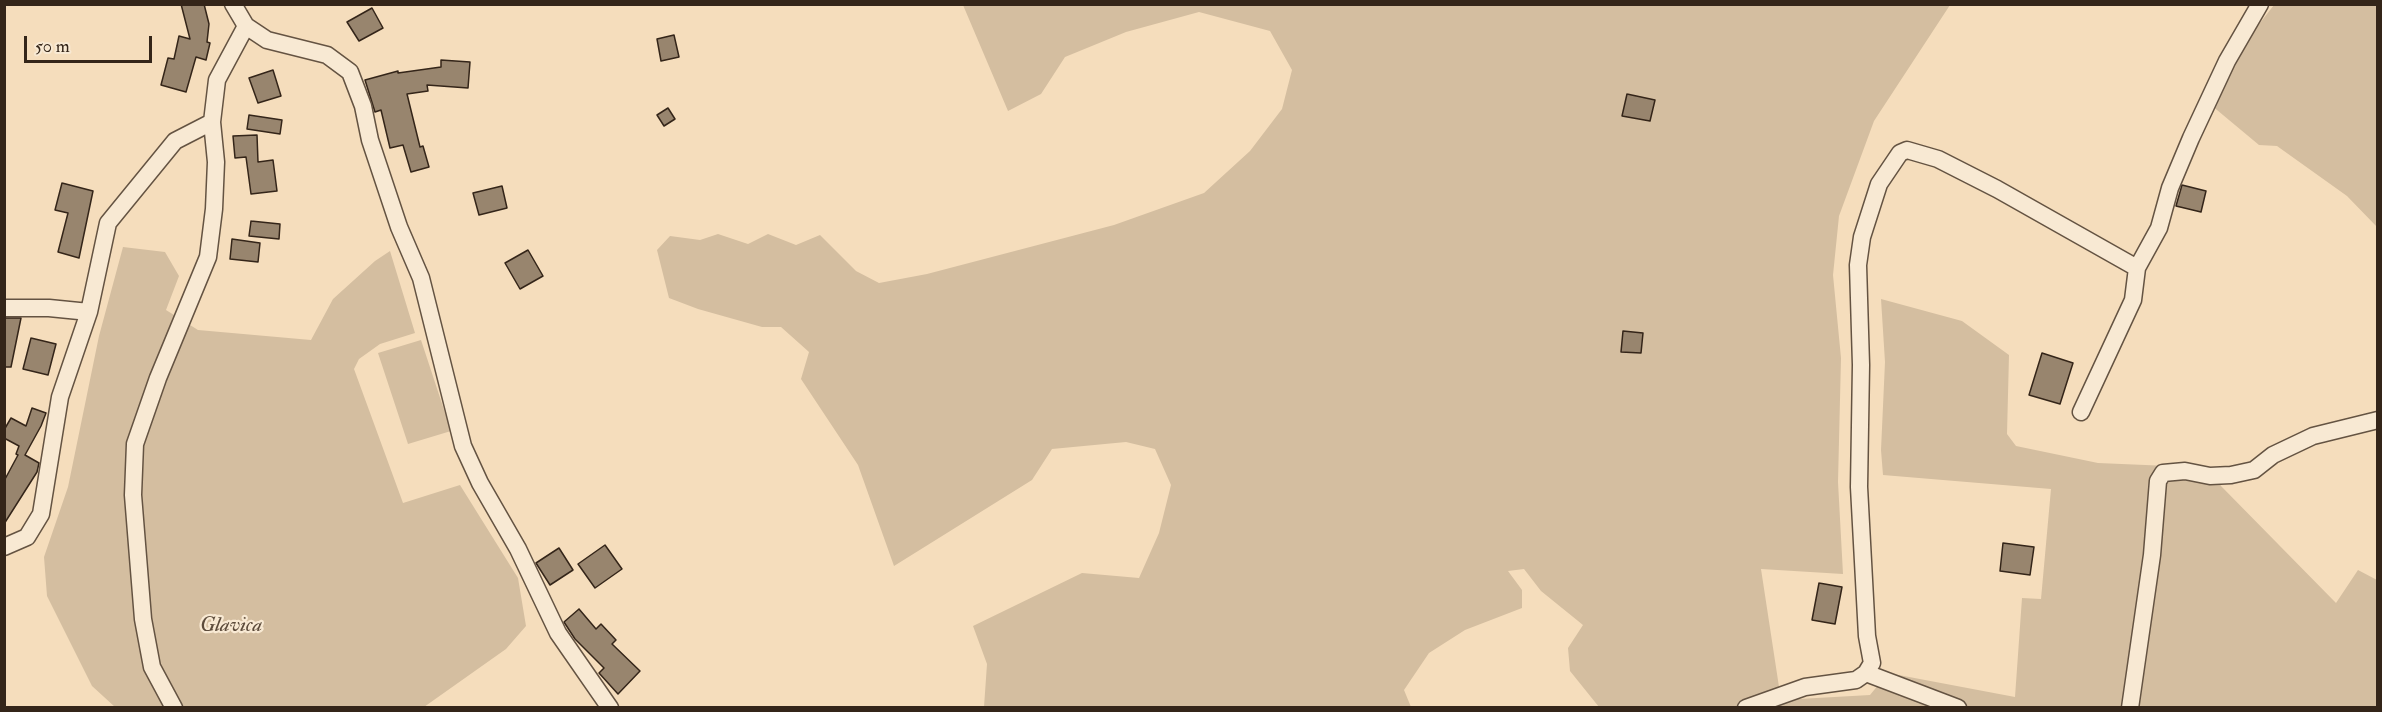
<!DOCTYPE html>
<style>
body{margin:0}
#map{position:relative;width:2382px;height:712px;overflow:hidden;background:#f5ddbc;font-family:"IM FELL Double Pica",serif}
canvas{display:block}
.frame{position:absolute;inset:0;border:6px solid #342519;pointer-events:none}
.scale{position:absolute;left:24px;top:36px;width:128px;height:27px;box-sizing:border-box;border:3px solid #342519;border-top:0;padding-left:8px;font-size:18px;line-height:21px;white-space:nowrap;color:#342519;-webkit-text-stroke:4px #f8e9d3;paint-order:stroke}
</style>
<div id="map">
<canvas width="2382" height="712"></canvas>
<div class="frame"></div>
<div class="scale">50 m</div>
</div>
<script>
const c = document.querySelector('canvas').getContext('2d');
c.lineJoin = 'round';
function fillPath(path, color) {
  c.fillStyle = color;
  c.fill(path, 'evenodd');
}
function toPath(rows) {
  const path = new Path2D();
  for (const r of rows) {
    path.moveTo(r[0], r[1]);
    for (let i = 2; i < r.length; i += 2) path.lineTo(r[i], r[i + 1]);
  }
  return path;
}
function stroke(path, color, width, dash) {
  c.strokeStyle = color;
  c.lineWidth = width;
  c.lineCap = dash ? 'butt' : 'round';
  c.setLineDash(dash || []);
  c.stroke(path);
}
function drawText(font, color, halo, rows, align = 'center') {
  c.font = font + ' "IM FELL Double Pica",serif';
  c.lineWidth = 4.5;
  c.setLineDash([]);
  c.textBaseline = 'middle';
  c.strokeStyle = halo;
  c.fillStyle = color;
  for (const [text, x, y, turn = 0] of rows) {
    c.save();
    c.translate(x, y);
    c.rotate((+turn || 0) * Math.PI / 180);
    c.textAlign = isNaN(turn) ? turn : align;
    if (halo) c.strokeText(text, 0, 0);
    c.fillText(text, 0, 0);
    c.restore();
  }
}
const green = toPath([
 [963,5,1950,5,1874,121,1839,216,1833,275,1841,358,1838,482,1843,574,1761,569,1781,700,1870,695,1888,673,2015,697,2022,598,2041,599,2051,489,1883,475,1881,450,1885,362,1881,299,1962,321,2009,355,2007,434,2016,446,2098,463,2216,468,2221,486,2336,603,2358,570,2377,580,2377,707,1599,707,1570,671,1568,648,1583,625,1541,591,1524,569,1508,571,1522,590,1522,608,1465,630,1429,653,1404,690,1411,707,984,707,987,664,973,626,1082,573,1139,578,1159,533,1171,485,1155,449,1126,442,1052,449,1032,480,894,566,858,465,801,379,809,352,781,327,762,327,698,309,669,298,657,250,670,236,700,240,718,234,748,244,768,234,796,245,820,235,856,271,879,283,927,274,1114,225,1204,193,1250,151,1282,109,1292,70,1270,31,1199,12,1126,32,1065,57,1041,94,1008,111],
 [2274,5,2377,5,2377,227,2347,196,2277,146,2259,145,2211,105,2249,37],
 [123,247,165,252,179,276,166,310,198,330,311,340,333,299,375,261,390,251,415,333,380,344,359,359,354,369,403,503,460,485,518,578,526,626,506,649,424,707,115,707,92,686,47,596,44,557,68,487,99,336],
 [421,340,451,431,408,444,378,353]
]);
const building = toPath([
 [181,4,204,4,209,24,207,42,210,43,206,60,196,57,186,92,161,85,168,58,174,59,179,36,190,39,181,4],
 [372,8,383,28,359,41,347,22,372,8],
 [674,35,679,57,661,61,657,39,674,35],
 [441,60,470,62,468,88,427,85,428,91,407,94,420,147,423,146,429,167,411,172,403,145,390,148,381,110,375,112,365,80,398,71,398,73,441,67,441,60],
 [273,70,281,96,258,103,249,78,273,70],
 [1627,94,1655,100,1650,121,1622,116,1627,94],
 [668,108,675,119,664,126,657,115,668,108],
 [249,115,282,120,280,134,247,129,249,115],
 [257,135,258,162,273,160,277,191,251,194,246,157,235,158,233,136,257,135],
 [62,183,93,191,79,258,58,252,68,213,55,210,62,183],
 [2182,185,2206,191,2201,212,2176,206,2182,185],
 [502,186,507,208,479,215,473,193,502,186],
 [251,221,280,224,279,239,249,236,251,221],
 [232,239,260,243,258,262,230,259,232,239],
 [528,250,543,276,520,289,505,263,528,250],
 [4,318,21,318,11,367,4,367,4,318],
 [1623,331,1643,333,1641,353,1621,352,1623,331],
 [31,338,56,344,48,375,23,369,31,338],
 [2042,353,2073,363,2060,404,2029,395,2042,353],
 [32,408,46,413,41,426,25,455,39,463,37,472,4,524,4,481,18,455,16,454,19,446,4,438,4,430,11,418,26,426,32,408],
 [2003,543,2034,547,2030,575,2000,571,2003,543],
 [605,545,622,569,595,588,578,564,605,545],
 [559,548,573,570,550,585,536,563,559,548],
 [1819,583,1842,587,1835,624,1812,620,1819,583],
 [579,609,596,629,601,624,616,640,612,644,640,671,618,694,599,673,604,668,575,639,564,622,579,609]
]);
const street = toPath([
 [246,26,267,40,327,55,350,72,363,106,370,140,399,227,421,278,463,446,480,483,518,549,558,633,610,708],
 [4,308,49,308,89,312],
 [2081,412,2133,300,2137,268],
 [4,547,27,537,41,514,60,397,89,312,108,223,175,141,212,122],
 [1866,673,1958,708],
 [174,708,152,667,143,619,133,495,135,444,158,378,208,257,214,209,216,162,212,122,217,80,246,26,233,4],
 [1746,708,1805,687,1856,680,1866,673,1872,663,1867,636,1859,487,1861,365,1858,265,1862,237,1879,184,1900,153,1907,150,1938,159,1997,189,2137,268,2159,228,2170,188,2191,138,2227,61,2260,4],
 [2130,708,2152,555,2158,481,2163,473,2185,471,2210,476,2231,475,2254,470,2273,455,2313,436,2378,420]
]);
const parkNames = [
 ["Glavica",231,626]
];
fillPath(green, '#d4bea0');
fillPath(building, '#98856e');
stroke(building, '#342519', 1.5);
stroke(street, '#645342', 19);
stroke(street, '#f8e9d3', 16);
drawText('italic 21px', '#5c4b3b', '#f8e9d3', parkNames);
</script>
